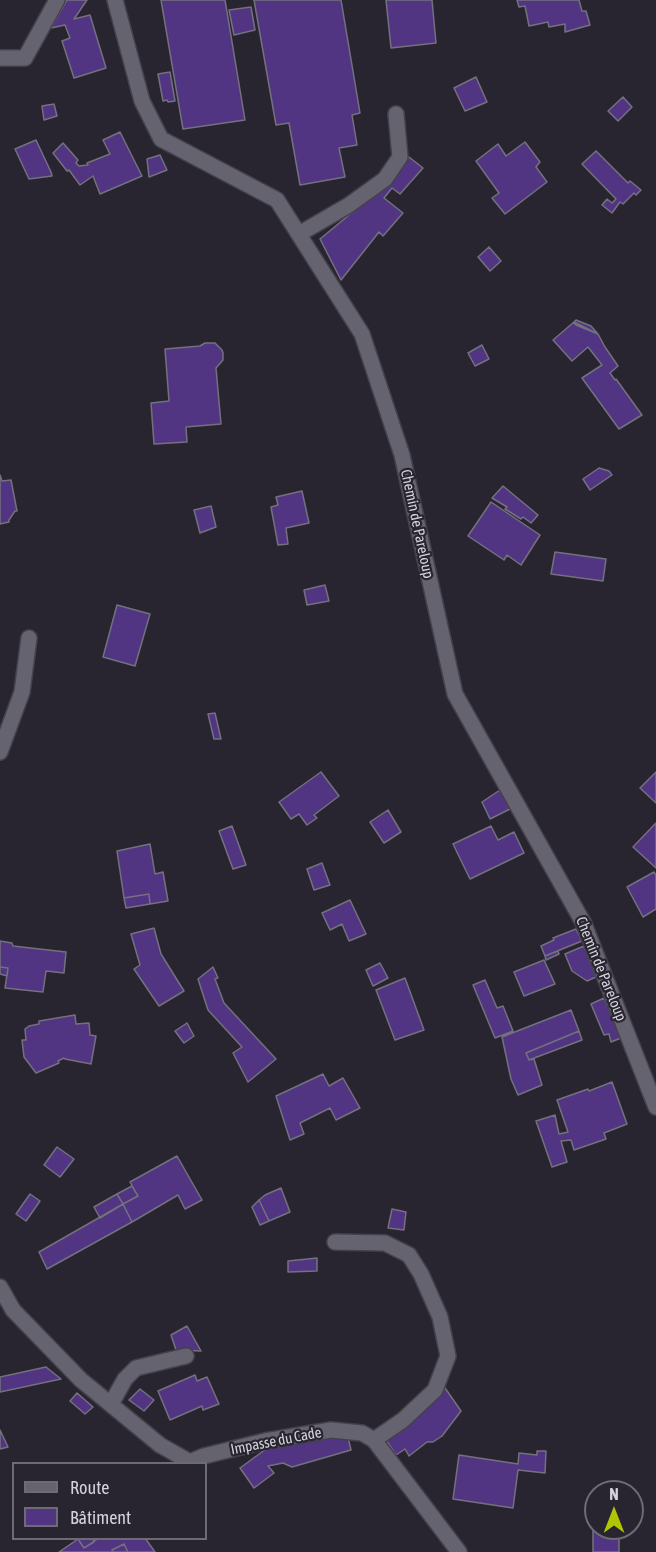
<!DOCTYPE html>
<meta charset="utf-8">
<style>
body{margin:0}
#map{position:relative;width:656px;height:1552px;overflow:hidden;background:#282530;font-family:"Asap Condensed",sans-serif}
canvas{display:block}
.legend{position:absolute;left:12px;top:1462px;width:195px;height:78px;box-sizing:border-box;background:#282530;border:2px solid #6d6b74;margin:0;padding:8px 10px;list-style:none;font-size:18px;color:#d5d3da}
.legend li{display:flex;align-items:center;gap:12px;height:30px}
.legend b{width:30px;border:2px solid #6d6b74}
.north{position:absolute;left:584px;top:1480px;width:60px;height:60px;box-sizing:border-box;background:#282530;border:2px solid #6d6b74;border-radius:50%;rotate:0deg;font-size:16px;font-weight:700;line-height:24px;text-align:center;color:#d5d3da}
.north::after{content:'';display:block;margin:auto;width:21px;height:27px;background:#b0c503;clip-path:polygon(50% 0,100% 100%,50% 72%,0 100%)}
</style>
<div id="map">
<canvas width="656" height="1552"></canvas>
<ul class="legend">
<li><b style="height:8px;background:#666370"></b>Route</li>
<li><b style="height:16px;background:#513583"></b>Bâtiment</li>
</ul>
<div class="north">N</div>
</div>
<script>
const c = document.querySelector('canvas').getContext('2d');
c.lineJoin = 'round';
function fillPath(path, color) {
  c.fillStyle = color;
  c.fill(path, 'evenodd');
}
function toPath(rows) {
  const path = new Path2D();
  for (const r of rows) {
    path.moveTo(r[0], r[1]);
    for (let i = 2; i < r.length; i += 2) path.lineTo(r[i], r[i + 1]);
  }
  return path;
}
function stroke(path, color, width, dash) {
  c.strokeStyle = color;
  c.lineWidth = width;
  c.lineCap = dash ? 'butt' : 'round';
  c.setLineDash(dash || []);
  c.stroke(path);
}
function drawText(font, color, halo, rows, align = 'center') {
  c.font = font + ' "Asap Condensed",sans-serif';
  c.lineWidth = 4.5;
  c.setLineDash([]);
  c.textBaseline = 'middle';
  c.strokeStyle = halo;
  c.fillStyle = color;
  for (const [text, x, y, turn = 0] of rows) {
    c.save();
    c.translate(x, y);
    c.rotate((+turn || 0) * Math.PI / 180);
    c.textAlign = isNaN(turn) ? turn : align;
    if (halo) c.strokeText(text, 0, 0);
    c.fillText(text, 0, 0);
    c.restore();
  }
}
const building = toPath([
 [67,0,87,0,74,19,90,15,106,68,74,78,62,41,70,38,65,25,51,28,67,0],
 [161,0,225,0,245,120,183,129,161,0],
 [254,0,341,0,360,113,352,115,357,145,339,148,345,177,300,185,289,123,276,125,254,0],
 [386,0,432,0,436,43,391,48,386,0],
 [517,0,579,0,582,11,586,11,590,25,565,32,565,24,549,27,548,22,529,26,525,6,519,7,517,0],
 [251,7,255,30,234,35,229,10,251,7],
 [170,72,175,101,168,102,167,100,163,101,158,74,170,72],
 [476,77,487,102,465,111,454,88,476,77],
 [623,97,632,107,618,121,608,111,623,97],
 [54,104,57,116,44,120,42,106,54,104],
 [120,132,142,176,100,194,93,176,80,185,69,170,67,171,53,153,63,143,78,160,76,163,79,166,88,165,87,163,110,154,103,140,120,132],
 [36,140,51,172,52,176,29,179,15,149,36,140],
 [525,142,540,162,536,167,547,182,505,214,492,198,499,193,476,161,498,144,506,156,525,142],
 [596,151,628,183,630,181,641,190,636,195,634,193,623,204,620,202,612,213,602,205,607,199,612,203,616,199,582,164,596,151],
 [160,155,167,170,149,177,147,159,160,155],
 [409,157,423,168,400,194,392,188,384,198,403,213,383,236,379,232,341,280,320,239,395,177,409,157],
 [489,247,501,261,490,271,478,257,489,247],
 [576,320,591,326,598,334,576,325,574,322,576,320],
 [574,322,598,334,605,347,618,366,610,373,615,380,616,379,642,415,619,429,582,378,602,365,588,347,572,361,553,340,574,322],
 [205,343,215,343,222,350,223,353,223,360,216,368,221,424,186,427,187,442,154,444,151,403,169,401,165,349,200,346,205,343],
 [482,345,489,359,475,366,468,353,482,345],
 [599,468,609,471,612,475,590,490,583,479,599,468],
 [0,475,2,481,11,480,17,511,15,511,9,520,9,522,0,524,0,475],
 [503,486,538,515,531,523,523,517,521,519,505,509,507,507,492,498,503,486],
 [302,491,309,523,286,528,288,544,278,545,271,507,278,505,276,497,302,491],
 [491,502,540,535,521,565,507,555,504,560,468,536,491,502],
 [211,506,216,527,200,533,194,510,211,506],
 [555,552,606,559,603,581,551,574,555,552],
 [325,585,329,601,307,605,304,590,325,585],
 [117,605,150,614,135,666,103,657,117,605],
 [215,713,221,739,214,739,208,714,215,713],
 [321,772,339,796,314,815,317,818,307,825,299,814,291,819,279,802,321,772],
 [656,772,656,803,640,788,656,772],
 [500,790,510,809,490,819,482,802,500,790],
 [388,810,401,832,384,843,370,822,388,810],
 [656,823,656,868,633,847,656,823],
 [232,826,246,865,233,869,219,831,232,826],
 [491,826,498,840,514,832,524,853,470,879,453,844,491,826],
 [150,844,155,874,163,872,168,901,150,904,149,894,124,898,117,851,150,844],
 [322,863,330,885,314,890,307,869,322,863],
 [654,872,656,875,656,909,643,917,627,887,654,872],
 [149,894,150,904,126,908,124,898,149,894],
 [350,900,366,934,349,941,342,924,330,930,322,913,350,900],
 [154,928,161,954,184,991,159,1006,134,969,140,965,131,934,154,928],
 [576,929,582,941,545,956,541,946,554,940,553,938,576,929],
 [0,941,12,943,13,946,66,952,64,973,46,971,43,992,5,988,8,968,0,967,0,941],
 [584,946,596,977,587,981,572,971,565,954,584,946],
 [558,951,559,954,546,960,545,956,558,951],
 [544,960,555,984,524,996,514,972,544,960],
 [380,963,388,978,373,986,366,970,380,963],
 [0,967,8,968,7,976,0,974,0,967],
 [213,967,218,978,215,979,224,1003,276,1059,248,1082,233,1053,242,1047,208,1010,198,979,213,967],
 [405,978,424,1030,395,1040,376,990,405,978],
 [485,980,497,1008,503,1006,513,1031,495,1038,473,985,485,980],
 [604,998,621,1038,611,1042,609,1034,604,1035,591,1004,604,998],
 [571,1010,579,1031,526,1053,529,1060,534,1059,542,1085,518,1095,511,1079,502,1037,571,1010],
 [75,1015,76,1024,89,1023,90,1035,96,1036,91,1064,65,1059,64,1058,58,1061,59,1063,36,1073,24,1057,22,1040,26,1040,25,1029,29,1026,39,1024,39,1021,75,1015],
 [187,1023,194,1036,184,1043,175,1031,187,1023],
 [579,1031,582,1040,529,1060,526,1053,579,1031],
 [323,1074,329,1086,343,1078,360,1108,336,1120,330,1108,300,1123,304,1134,290,1140,276,1096,323,1074],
 [612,1082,627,1124,604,1133,606,1139,574,1150,571,1140,561,1141,567,1162,552,1167,536,1121,555,1115,559,1134,568,1132,557,1100,588,1089,589,1091,612,1082],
 [57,1147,74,1159,60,1177,44,1165,57,1147],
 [177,1156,202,1200,185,1209,178,1195,132,1222,123,1204,138,1196,130,1182,177,1156],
 [132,1186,138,1196,123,1204,117,1194,132,1186],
 [281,1188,290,1212,269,1221,259,1200,265,1195,281,1188],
 [30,1194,40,1201,26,1221,16,1214,30,1194],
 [117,1194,123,1204,100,1218,94,1207,117,1194],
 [259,1200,269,1221,260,1225,252,1207,259,1200],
 [123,1204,132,1222,47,1269,39,1252,123,1204],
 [392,1209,406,1212,404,1230,388,1228,392,1209],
 [317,1258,317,1271,288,1272,288,1261,317,1258],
 [187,1326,201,1351,176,1350,171,1335,187,1326],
 [46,1367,61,1379,0,1392,0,1377,46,1367],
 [195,1375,197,1381,207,1377,219,1404,203,1410,202,1406,170,1420,158,1391,195,1375],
 [443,1385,461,1411,442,1436,433,1442,427,1442,409,1456,405,1449,396,1455,386,1440,443,1385],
 [140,1389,154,1400,144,1411,129,1400,140,1389],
 [77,1393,93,1407,85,1414,70,1401,77,1393],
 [0,1430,8,1447,0,1449,0,1430],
 [332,1437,348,1437,351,1450,292,1467,283,1463,268,1466,274,1473,254,1488,240,1468,266,1449,332,1437],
 [537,1451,546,1451,545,1473,518,1470,513,1508,453,1499,459,1455,518,1464,519,1453,537,1455,537,1451],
 [593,1528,619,1529,619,1552,593,1552,593,1528],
 [79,1538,93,1538,94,1542,84,1548,78,1539,79,1538],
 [99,1538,145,1538,155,1552,128,1552,124,1544,112,1550,113,1552,59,1552,78,1539,84,1548,99,1538],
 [124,1544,128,1552,113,1552,112,1550,124,1544]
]);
const minor = toPath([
 [115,0,142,101,161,139,277,200,362,334,402,455,455,694,584,924,656,1107],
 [0,58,25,58,57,0],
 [299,234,349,205,385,179,400,157,396,114],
 [0,752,22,692,29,638],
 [335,1242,385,1243,409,1255,421,1274,440,1317,448,1356,435,1390,403,1420,374,1440],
 [0,1287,13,1310,81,1380,160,1445,190,1462,204,1456,265,1441,331,1430,362,1433,374,1440,459,1552],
 [111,1404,125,1379,136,1368,186,1356]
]);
const streetNames = [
 ["Chemin de Pareloup",417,524,78],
 ["Chemin de Pareloup",601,969,68],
 ["Impasse du Cade",276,1441,-11]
];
fillPath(building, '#513583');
stroke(building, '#74717e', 1.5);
stroke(minor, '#44414a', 18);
stroke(minor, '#666370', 15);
drawText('15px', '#d5d3da', '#282530', streetNames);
</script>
